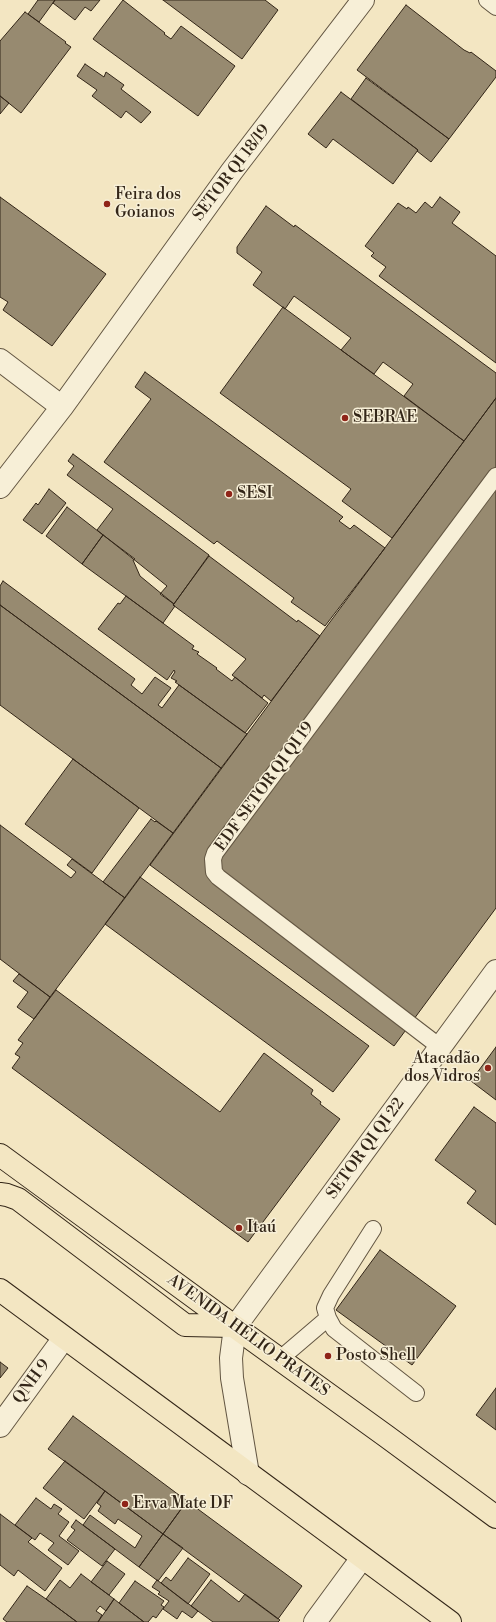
<!DOCTYPE html>
<meta charset="utf-8">
<style>
body{margin:0}
canvas{display:block;background:#f3e6c2}
</style>
<canvas width="496" height="1622"></canvas>
<script>
const c = document.querySelector('canvas').getContext('2d');
c.lineJoin = 'round';
function fillPath(path, color) {
  c.fillStyle = color;
  c.fill(path, 'evenodd');
}
function toPath(rows) {
  const path = new Path2D();
  for (const r of rows) {
    path.moveTo(r[0], r[1]);
    for (let i = 2; i < r.length; i += 2) path.lineTo(r[i], r[i + 1]);
  }
  return path;
}
function stroke(path, color, width, dash) {
  c.strokeStyle = color;
  c.lineWidth = width;
  c.lineCap = dash ? 'butt' : 'round';
  c.setLineDash(dash || []);
  c.stroke(path);
}
function drawText(font, color, halo, rows, align = 'center') {
  c.font = font + ' "Libre Bodoni",serif';
  c.lineWidth = 3;
  c.setLineDash([]);
  c.textBaseline = 'middle';
  c.strokeStyle = halo;
  c.fillStyle = color;
  for (const [text, x, y, turn = 0] of rows) {
    c.save();
    c.translate(x, y);
    c.rotate((+turn || 0) * Math.PI / 180);
    c.textAlign = isNaN(turn) ? turn : align;
    if (halo) c.strokeText(text, 0, 0);
    c.fillText(text, 0, 0);
    c.restore();
  }
}
const building = toPath([
 [38,0,55,0,39,22,28,14,38,0],
 [55,0,100,0,91,11,85,7,75,20,53,3,55,0],
 [123,0,165,33,164,34,171,39,181,26,235,66,198,116,93,39,123,0],
 [163,0,265,0,278,10,242,59,163,0],
 [406,5,464,50,470,53,471,52,496,71,496,77,449,139,357,70,406,5],
 [25,12,66,42,65,43,71,47,21,113,0,96,0,41,25,12],
 [85,64,104,77,106,72,124,85,121,89,151,112,141,123,126,111,121,118,92,96,97,90,77,76,85,64],
 [366,78,449,139,431,162,417,151,418,150,351,99,366,78],
 [341,92,418,150,393,184,333,139,326,148,308,134,341,92],
 [0,96,9,103,0,114,0,96],
 [0,197,106,274,52,346,3,310,8,302,0,297,0,197],
 [440,197,460,212,452,223,496,256,496,363,379,276,386,267,371,256,374,253,365,246,398,203,407,209,408,207,416,213,425,202,432,208,440,197],
 [266,206,294,227,295,225,496,373,496,398,464,441,404,396,413,384,383,362,374,374,341,350,351,338,294,296,285,309,253,285,262,272,237,253,237,247,266,206],
 [283,307,464,441,392,538,342,501,351,489,220,393,283,307],
 [145,372,343,517,339,521,350,529,354,525,385,548,325,626,291,602,294,598,217,541,214,544,104,462,151,399,135,387,145,372],
 [496,398,496,908,394,1046,150,865,496,398],
 [73,454,209,555,174,604,160,594,167,586,97,530,113,509,67,475,74,466,68,461,73,454],
 [49,489,66,503,42,534,23,520,36,503,38,505,49,489],
 [67,507,103,535,82,564,46,536,67,507],
 [103,535,135,559,133,560,140,576,174,604,173,605,175,606,163,623,82,564,103,535],
 [209,556,297,622,298,620,320,636,271,701,264,695,262,698,232,675,246,659,173,605,209,556],
 [3,581,135,679,131,685,142,694,155,677,171,688,158,705,162,708,179,685,247,734,221,768,0,605,0,586,3,581],
 [126,596,194,646,192,649,199,652,197,654,217,668,216,669,232,681,235,677,268,703,245,733,175,682,177,681,171,678,175,672,174,670,167,680,98,629,118,603,120,604,126,596],
 [0,605,221,768,173,833,0,705,0,605],
 [73,759,139,808,92,873,25,824,73,759],
 [151,819,155,822,156,821,173,833,125,898,103,882,151,819],
 [0,825,71,878,76,872,67,865,72,859,125,898,50,997,0,959,0,825],
 [140,877,369,1046,333,1092,105,924,140,877],
 [19,974,50,997,34,1019,17,1007,28,992,13,981,19,974],
 [56,990,220,1112,264,1053,313,1090,311,1094,321,1102,320,1104,340,1119,248,1242,12,1068,20,1057,15,1054,23,1043,18,1040,56,990],
 [496,1047,496,1100,471,1081,496,1047],
 [474,1107,496,1123,496,1225,467,1203,476,1191,435,1160,474,1107],
 [380,1250,456,1306,412,1365,336,1310,380,1250],
 [0,1362,8,1368,0,1378,0,1362],
 [496,1388,496,1430,476,1415,496,1388],
 [73,1416,187,1501,163,1534,48,1449,73,1416],
 [65,1461,105,1491,84,1519,43,1488,65,1461],
 [105,1491,163,1534,139,1567,83,1525,90,1515,135,1548,142,1536,118,1519,115,1524,98,1511,101,1506,97,1503,105,1491],
 [36,1498,51,1509,54,1504,62,1509,58,1514,69,1522,59,1536,79,1551,68,1565,48,1550,54,1543,40,1533,35,1540,15,1525,36,1498],
 [187,1501,302,1586,278,1619,163,1534,187,1501],
 [0,1514,32,1538,28,1542,62,1568,45,1591,18,1570,14,1576,0,1565,0,1514],
 [76,1520,115,1549,102,1566,67,1540,75,1530,71,1527,76,1520],
 [163,1534,183,1548,158,1581,139,1567,163,1534],
 [188,1558,210,1574,188,1604,161,1583,166,1577,171,1581,188,1558],
 [107,1561,125,1574,109,1595,91,1582,107,1561],
 [81,1574,114,1599,106,1611,100,1606,96,1611,102,1615,98,1622,77,1622,46,1599,60,1580,70,1588,81,1574],
 [157,1580,198,1611,192,1618,182,1611,177,1619,163,1609,169,1601,158,1594,160,1592,152,1587,157,1580],
 [211,1580,239,1602,245,1594,280,1620,278,1622,213,1622,191,1606,211,1580],
 [135,1581,164,1601,161,1605,164,1607,156,1618,153,1616,148,1622,144,1622,119,1603,135,1581],
 [27,1586,46,1599,77,1622,7,1622,3,1619,27,1586],
 [114,1599,119,1603,144,1622,98,1622,114,1599]
]);
const service = toPath([
 [487,0,496,7],
 [440,1047,218,877,214,872,213,859,215,853,496,476],
 [373,1229,331,1295,325,1308,328,1318,334,1329,416,1393],
 [280,1359,328,1318]
]);
const minor = toPath([
 [0,360,62,407],
 [0,487,62,407,232,171,363,0],
 [0,1426,64,1338],
 [315,1622,362,1558]
]);
const tertiary = toPath([
 [248,1474,232,1378,231,1358,235,1327,496,971]
]);
const primary = toPath([
 [0,1155,235,1327,386,1436,496,1517],
 [0,1194,7,1195,18,1199,185,1325,233,1326],
 [0,1290,450,1622]
]);
const markers = [
 [107,204,4,"#8f2418"],
 [345,418,4,"#8f2418"],
 [229,494,4,"#8f2418"],
 [488,1068,4,"#8f2418"],
 [239,1228,4,"#8f2418"],
 [328,1356,4,"#8f2418"],
 [125,1504,4,"#8f2418"]
];
const streetNames = [
 ["SETOR QI 18/19",232,173,-53],
 ["EDF SETOR QI QI 19",265,787,-54],
 ["SETOR QI QI 22",366,1149,-54],
 ["AVENIDA HÉLIO PRATES",248,1336,36],
 ["QNH 9",32,1382,-54]
];
const poiNames = [
 ["Feira dos",115,195],
 ["Goianos",115,213],
 ["SEBRAE",353,418],
 ["SESI",237,494],
 ["Atacadão",480,1059,"right"],
 ["dos Vidros",480,1077,"right"],
 ["Itaú",247,1228],
 ["Posto Shell",336,1356],
 ["Erva Mate DF",133,1504]
];
fillPath(building, '#978a70');
stroke(building, '#332618', 1);
stroke(service, '#635642', 18);
stroke(minor, '#635642', 24);
stroke(tertiary, '#635642', 24);
stroke(primary, '#332618', 24);
stroke(service, '#f7efd7', 16);
stroke(minor, '#f7efd7', 22);
stroke(tertiary, '#f7efd7', 22);
stroke(primary, '#f3e6c2', 22);
for (const [x, y, r, color] of markers) {
  const dot = new Path2D();
  dot.arc(x, y, r, 0, 2 * Math.PI);
  c.fillStyle = color;
  c.fill(dot);
  stroke(dot, '#f7efd7', 1.5);
}
drawText('16px', '#332618', '#f7efd7', streetNames);
drawText('16px', '#332618', '#f7efd7', poiNames, 'left');
</script>
